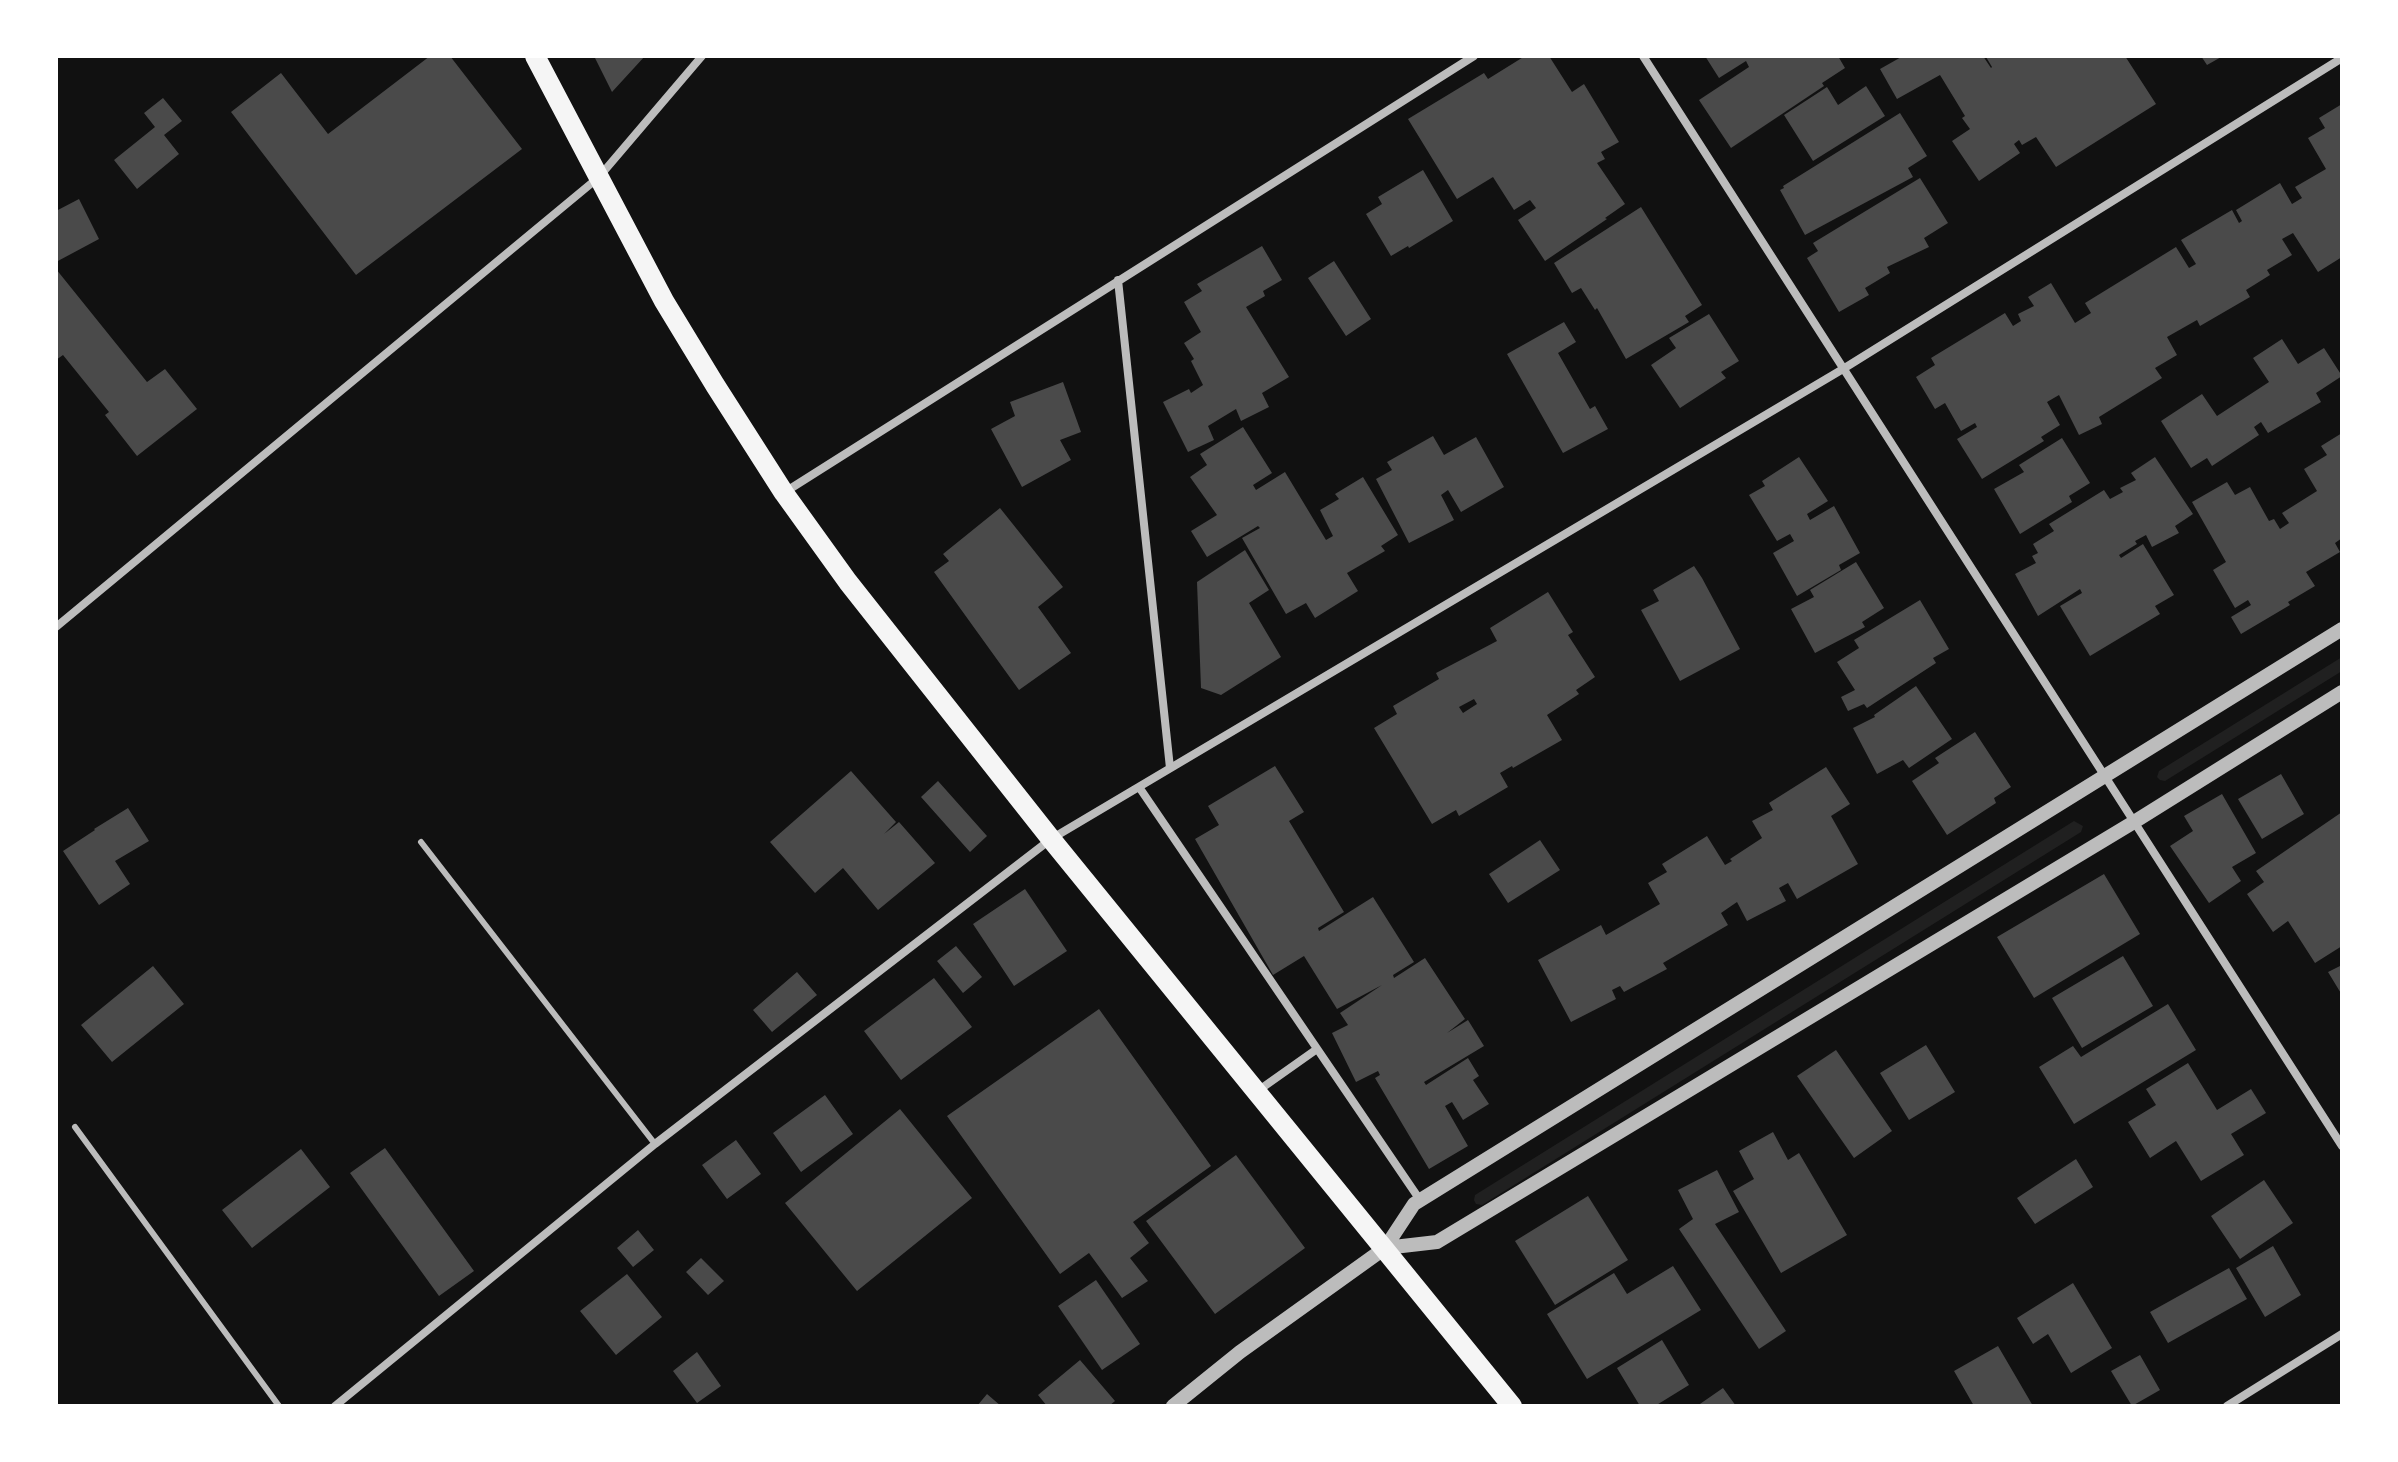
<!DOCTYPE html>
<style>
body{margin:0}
#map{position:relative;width:2398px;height:1462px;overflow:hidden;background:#111;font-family:"Public Sans",sans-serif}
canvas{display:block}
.frame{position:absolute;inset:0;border:58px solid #fff;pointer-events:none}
</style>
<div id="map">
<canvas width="2398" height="1462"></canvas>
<div class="frame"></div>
</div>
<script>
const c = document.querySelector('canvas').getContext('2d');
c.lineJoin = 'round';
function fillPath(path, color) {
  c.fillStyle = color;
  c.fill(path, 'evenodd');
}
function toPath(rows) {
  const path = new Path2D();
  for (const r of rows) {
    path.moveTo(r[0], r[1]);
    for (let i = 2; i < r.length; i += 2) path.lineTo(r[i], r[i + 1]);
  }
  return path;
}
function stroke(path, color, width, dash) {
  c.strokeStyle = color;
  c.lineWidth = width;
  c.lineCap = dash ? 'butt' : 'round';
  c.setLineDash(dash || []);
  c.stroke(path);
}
const green = toPath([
 [2342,657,2342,671,2165,781,2160,780,2157,777,2159,771],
 [2074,821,2083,826,2081,832,1482,1205,1476,1204,1474,1200,1475,1195]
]);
const building = toPath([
 [430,56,450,56,522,149,356,275,231,112,281,73,328,134],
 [594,56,645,56,612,92],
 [1525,56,1549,56,1572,92,1584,84,1619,142,1601,152,1605,159,1597,163,1625,204,1605,218,1607,219,1545,261,1518,220,1536,208,1530,200,1514,210,1493,177,1457,199,1408,119,1484,73,1488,79],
 [1705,56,1838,56,1845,68,1822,83,1824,86,1731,148,1699,100,1749,67,1746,61,1719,78],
 [1903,56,1983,56,1991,68,1992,67,1986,57,1988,56,2125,56,2156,104,2056,167,2036,137,2022,145,2019,140,2014,144,2020,153,1979,181,1952,141,1970,129,1962,118,1965,116,1940,75,1897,99,1880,69],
 [2201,56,2223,56,2207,65],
 [1866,86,1885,116,1813,161,1784,115,1827,87,1838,105],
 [163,98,182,121,164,135,179,154,137,189,114,160,155,127,144,113],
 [2342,104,2342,257,2318,272,2293,233,2282,239,2292,255,2267,270,2270,275,2246,290,2250,297,2200,326,2197,320,2167,337,2177,355,2155,368,2162,378,2099,417,2102,424,2079,435,2059,395,2047,402,2060,425,2041,437,2044,441,1982,479,1957,439,1977,427,1975,423,1961,431,1945,403,1935,409,1916,377,1935,365,1931,358,2005,313,2013,326,2021,321,2018,314,2034,306,2028,297,2051,283,2075,323,2091,313,2085,303,2176,247,2189,268,2196,264,2181,240,2232,210,2239,223,2242,221,2236,210,2280,183,2292,204,2302,198,2295,187,2326,169,2308,138,2325,128,2319,118],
 [1900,113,1927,156,1908,168,1913,177,1805,235,1780,190,1784,188,1783,186],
 [1423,170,1453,221,1409,248,1408,246,1391,256,1366,214,1382,204,1378,197],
 [1920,178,1948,223,1924,238,1929,247,1887,267,1890,273,1865,288,1869,295,1839,312,1807,258,1818,251,1813,243],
 [79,199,99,239,56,262,56,211],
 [1641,207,1702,305,1685,316,1689,322,1626,359,1597,308,1595,310,1581,288,1572,293,1554,263],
 [1262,246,1282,280,1263,291,1265,296,1246,307,1289,377,1262,393,1269,407,1241,421,1236,409,1208,426,1214,440,1188,452,1163,402,1189,389,1191,393,1203,385,1191,361,1194,359,1184,343,1201,332,1184,302,1202,291,1197,284],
 [1334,261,1371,319,1346,336,1308,278],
 [56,269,147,382,165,369,197,409,137,456,105,415,109,412,63,355,56,360],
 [1709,314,1739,361,1721,372,1726,378,1680,408,1651,365,1676,348,1669,338],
 [1564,322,1576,342,1558,353,1590,409,1595,406,1608,429,1563,453,1507,354],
 [2282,339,2298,364,2324,348,2342,376,2316,393,2321,402,2268,433,2261,422,2254,427,2259,435,2212,466,2207,458,2191,468,2161,421,2202,394,2217,416,2269,382,2253,358],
 [1063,382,1081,432,1060,440,1071,460,1022,487,991,429,1015,416,1010,402],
 [1243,427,1272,473,1253,485,1256,490,1285,472,1326,540,1333,536,1320,510,1339,499,1335,494,1363,477,1398,535,1381,546,1385,551,1347,573,1358,591,1315,618,1306,603,1286,614,1242,538,1260,528,1258,526,1207,557,1191,531,1217,515,1190,477,1207,465,1200,454],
 [2342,433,2342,538,2335,543,2340,552,2306,572,2315,586,2288,602,2290,605,2241,634,2231,617,2251,605,2248,600,2235,608,2213,570,2226,562,2192,502,2227,482,2235,495,2250,487,2269,521,2274,519,2280,529,2289,523,2282,513,2317,491,2304,469,2327,455,2321,446],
 [1433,436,1444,455,1476,437,1504,487,1461,512,1448,490,1441,495,1454,520,1409,543,1376,479,1392,470,1387,462],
 [2062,438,2090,483,2069,496,2072,502,2020,534,1994,489,2024,472,2019,465],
 [1799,457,1828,501,1807,514,1810,520,1834,506,1860,553,1839,565,1841,570,1797,596,1773,553,1794,541,1790,534,1777,541,1749,495,1765,486,1762,481],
 [2155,457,2193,514,2175,526,2179,533,2152,547,2146,535,2135,541,2137,544,2119,555,2121,558,2143,544,2174,595,2155,606,2160,614,2090,656,2060,606,2082,593,2080,589,2038,616,2015,574,2036,563,2032,556,2038,553,2033,544,2054,531,2049,524,2104,490,2110,499,2123,492,2120,488,2136,480,2131,473],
 [1000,508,1063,587,1038,607,1071,653,1019,690,934,572,949,561,943,554],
 [1245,550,1269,590,1249,603,1281,657,1221,695,1201,688,1197,582],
 [1856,562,1884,608,1862,622,1865,627,1815,653,1791,609,1814,597,1810,590],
 [1694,566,1702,578,1740,649,1680,681,1641,610,1659,601,1653,590],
 [1548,592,1573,632,1568,635,1595,677,1576,690,1579,694,1547,715,1562,740,1513,768,1512,766,1500,773,1508,787,1459,816,1456,810,1432,824,1374,728,1397,714,1393,706,1439,679,1436,673,1497,641,1490,628],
 [1474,699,1477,704,1463,713,1459,707],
 [1920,600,1949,649,1933,658,1936,663,1867,708,1864,704,1848,711,1841,697,1855,690,1837,662,1859,648,1854,640],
 [1916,686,1952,739,1909,768,1903,760,1877,774,1853,728,1875,717,1874,715],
 [1975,732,2011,787,1994,798,1996,803,1947,835,1912,781,1939,763,1935,758],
 [1275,766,1304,812,1289,821,1344,912,1318,928,1319,931,1373,897,1414,962,1393,975,1394,978,1425,958,1465,1019,1447,1033,1468,1020,1484,1046,1424,1082,1426,1085,1468,1058,1479,1076,1473,1080,1489,1104,1463,1120,1452,1102,1445,1106,1468,1146,1429,1169,1375,1078,1380,1075,1378,1071,1356,1082,1332,1033,1348,1025,1340,1013,1382,985,1337,1009,1304,956,1273,975,1195,839,1219,825,1208,806],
 [1826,767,1850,804,1831,816,1858,864,1797,899,1788,883,1779,888,1786,901,1747,921,1737,902,1721,913,1728,925,1663,963,1667,969,1624,992,1620,986,1612,990,1616,999,1571,1022,1538,960,1601,925,1606,935,1660,904,1648,883,1667,872,1662,864,1707,836,1725,865,1732,861,1730,859,1762,838,1752,821,1773,810,1769,803],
 [851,771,896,822,884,834,899,822,935,863,878,910,843,868,815,893,770,842],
 [2281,774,2304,814,2262,839,2238,799],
 [938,781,987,836,970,852,921,797],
 [2222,794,2256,853,2232,867,2241,881,2209,903,2170,846,2193,831,2184,816],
 [128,808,149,841,115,861,130,884,99,905,63,851,95,830,94,829],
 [2342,812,2342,946,2315,963,2288,921,2273,932,2247,894,2264,882,2256,871],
 [1540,840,1560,870,1508,903,1489,874],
 [2104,874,2140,934,2034,998,1997,937],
 [1025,889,1067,951,1014,986,973,924],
 [956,946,982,977,963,993,937,961],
 [2123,956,2153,1006,2082,1048,2052,998],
 [2342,965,2342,995,2328,972],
 [153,966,184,1004,112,1062,81,1025],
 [797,972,817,995,772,1032,753,1010],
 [934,978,972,1027,901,1080,864,1031],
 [2168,1004,2196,1050,2074,1124,2039,1067,2073,1046,2081,1057],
 [1099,1009,1211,1166,1133,1222,1149,1243,1130,1258,1148,1281,1122,1298,1089,1253,1060,1274,947,1116],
 [1926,1045,1955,1092,1909,1120,1880,1073],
 [1836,1050,1892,1131,1854,1158,1797,1076],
 [2188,1063,2217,1110,2251,1089,2266,1113,2231,1134,2244,1155,2201,1181,2176,1141,2150,1158,2128,1122,2156,1105,2146,1089],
 [825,1095,853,1134,801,1172,773,1133],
 [900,1109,972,1198,857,1291,785,1203],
 [1773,1132,1788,1160,1799,1153,1847,1235,1781,1273,1733,1191,1754,1179,1739,1151],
 [736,1140,761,1174,727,1199,702,1165],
 [385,1148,474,1271,439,1296,350,1173],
 [301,1149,330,1187,252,1248,222,1210],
 [1236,1155,1305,1248,1215,1314,1146,1221],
 [2076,1159,2093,1187,2035,1224,2017,1198],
 [1717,1170,1739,1212,1715,1224,1786,1331,1759,1349,1679,1229,1693,1219,1678,1190],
 [2264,1180,2293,1223,2240,1259,2211,1216],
 [1588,1196,1628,1260,1555,1305,1515,1241],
 [638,1230,654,1250,633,1267,617,1248],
 [2273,1246,2301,1295,2265,1317,2236,1268],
 [701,1258,724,1281,708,1295,686,1272],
 [1673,1266,1701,1310,1587,1379,1547,1314,1614,1273,1627,1294],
 [2229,1268,2247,1299,2168,1343,2150,1312],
 [627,1274,662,1317,616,1355,580,1311],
 [1096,1280,1140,1344,1102,1370,1058,1306],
 [2073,1283,2112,1348,2071,1373,2048,1334,2033,1344,2017,1318],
 [1662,1340,1689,1385,1655,1406,1640,1406,1617,1368],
 [1998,1346,2033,1406,1974,1406,1954,1371],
 [697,1352,721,1386,697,1403,673,1371],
 [2140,1355,2160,1390,2132,1406,2111,1371],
 [1080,1360,1115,1401,1109,1406,1047,1406,1038,1395],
 [1723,1388,1736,1406,1697,1406],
 [987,1394,1001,1406,977,1406]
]);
const service = toPath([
 [421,842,655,1144],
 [75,1127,279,1406]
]);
const minor = toPath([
 [1643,56,2342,1146],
 [1118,280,1170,768],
 [785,492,1474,56],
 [56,627,599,177,702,56],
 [1139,787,1420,1200],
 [1259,1090,1317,1049],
 [335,1406,655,1144,1051,839,1843,369,2342,58],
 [2227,1406,2342,1334]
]);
const tertiary = toPath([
 [1385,1248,1437,1242,2134,822,2342,692],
 [1173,1406,1240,1352,1385,1248,1414,1204,2342,629]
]);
const primary = toPath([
 [535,56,664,301,715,385,784,493,848,582,1051,839,1512,1406]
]);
fillPath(green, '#202020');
fillPath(building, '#4a4a4a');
stroke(service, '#bcbcbc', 6);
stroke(minor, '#bcbcbc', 8);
stroke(tertiary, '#bcbcbc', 14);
stroke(primary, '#f5f5f5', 20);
</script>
